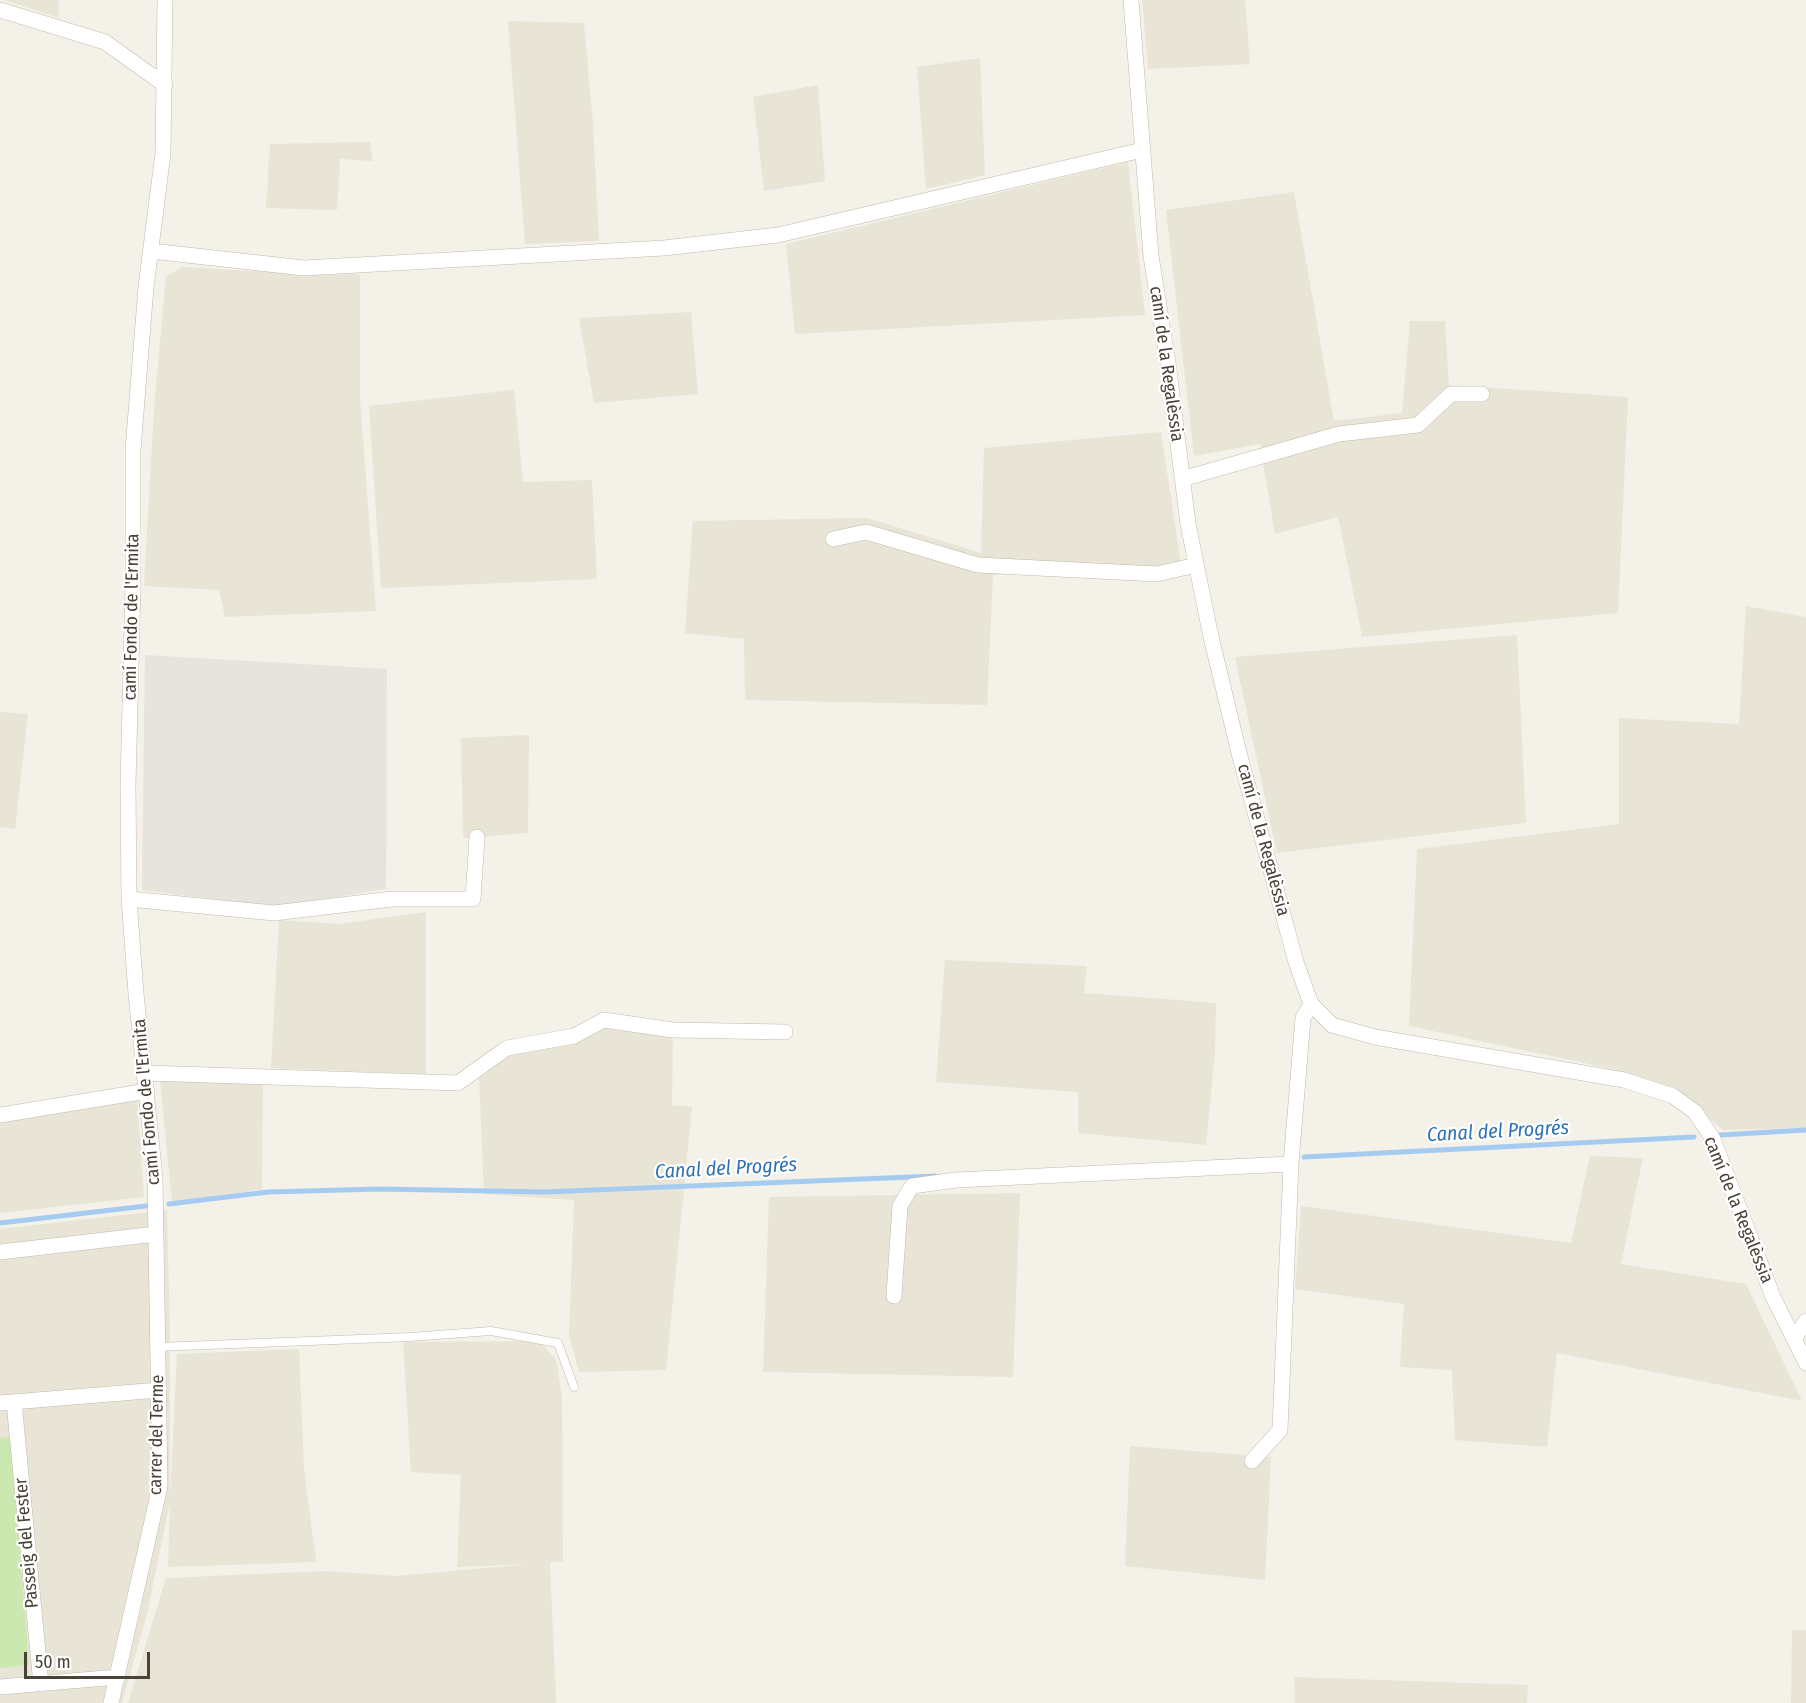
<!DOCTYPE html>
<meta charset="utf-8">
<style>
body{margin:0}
#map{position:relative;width:1806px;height:1703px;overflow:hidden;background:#f4f1e8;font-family:"Fira Sans Condensed",sans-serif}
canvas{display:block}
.scale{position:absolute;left:24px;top:1652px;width:126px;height:27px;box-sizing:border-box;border:3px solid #484237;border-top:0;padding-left:8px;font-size:18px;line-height:21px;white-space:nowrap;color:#484237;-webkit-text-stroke:4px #fff;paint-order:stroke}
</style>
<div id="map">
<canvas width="1806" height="1703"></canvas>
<div class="scale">50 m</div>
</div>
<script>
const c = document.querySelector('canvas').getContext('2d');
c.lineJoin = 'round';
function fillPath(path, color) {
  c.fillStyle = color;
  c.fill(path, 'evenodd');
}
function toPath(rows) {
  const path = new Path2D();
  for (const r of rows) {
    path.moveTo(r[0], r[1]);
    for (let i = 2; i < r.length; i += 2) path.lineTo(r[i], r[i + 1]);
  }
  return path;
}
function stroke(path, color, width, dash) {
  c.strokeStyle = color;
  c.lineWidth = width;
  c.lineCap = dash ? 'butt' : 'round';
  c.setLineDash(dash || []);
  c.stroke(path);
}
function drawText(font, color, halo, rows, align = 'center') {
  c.font = font + ' "Fira Sans Condensed",sans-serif';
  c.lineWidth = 4.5;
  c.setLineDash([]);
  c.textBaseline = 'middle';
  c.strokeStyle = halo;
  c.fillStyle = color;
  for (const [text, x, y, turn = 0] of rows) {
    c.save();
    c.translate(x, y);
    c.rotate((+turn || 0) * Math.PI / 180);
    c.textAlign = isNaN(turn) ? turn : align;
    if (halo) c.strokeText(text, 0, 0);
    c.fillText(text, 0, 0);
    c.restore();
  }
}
const residential = toPath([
 [5,0,58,0,59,18],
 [1142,0,1245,0,1250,64,1148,69],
 [508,21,584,23,593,124,599,241,525,244],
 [980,58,985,175,926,189,917,67],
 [818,85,825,181,764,191,753,97],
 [370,142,373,161,340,159,337,210,266,208,270,144],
 [1128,162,1145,315,795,334,786,244],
 [1294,192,1334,421,1402,413,1410,321,1445,321,1449,385,1628,397,1618,613,1362,637,1338,517,1275,534,1260,444,1194,456,1166,210],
 [183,267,323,275,360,274,360,400,376,611,225,617,219,590,144,586,154,409,166,276],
 [691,312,698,394,594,403,579,318],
 [514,390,523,482,592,480,597,579,381,588,369,406],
 [1161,432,1181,565,993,575,987,705,745,700,744,639,685,633,693,521,867,518,981,553,984,448],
 [1746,606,1806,617,1806,1128,1723,1130,1676,1090,1613,1069,1409,1026,1417,849,1619,824,1619,718,1739,724],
 [1517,635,1526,823,1277,853,1235,657],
 [0,712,28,714,15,829,0,827],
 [529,735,528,833,463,838,461,738],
 [426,912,426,1074,271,1068,279,920,338,924],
 [945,960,1087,966,1084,993,1216,1003,1215,1052,1206,1145,1078,1133,1078,1092,936,1082],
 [604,1020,673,1030,672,1105,692,1107,666,1370,579,1372,569,1335,574,1200,484,1194,479,1076,505,1042,574,1036],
 [160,1080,263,1082,262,1189,172,1204],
 [137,1095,144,1197,0,1213,0,1107],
 [1590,1156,1643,1158,1621,1264,1746,1284,1802,1401,1557,1353,1547,1447,1455,1440,1452,1370,1400,1367,1404,1304,1295,1289,1301,1206,1571,1243],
 [1020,1193,1013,1377,763,1372,769,1197],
 [167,1210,170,1333,170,1498,177,1354,299,1349,304,1468,316,1562,168,1567,170,1502,147,1614,122,1703,0,1703,0,1229],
 [540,1341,556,1360,562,1396,563,1561,550,1562,556,1703,128,1703,166,1578,325,1571,397,1576,529,1564,457,1567,461,1475,411,1472,403,1342],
 [1130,1446,1271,1457,1265,1580,1125,1566],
 [1792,1630,1806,1630,1806,1703,1791,1703],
 [1294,1677,1528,1685,1527,1703,1295,1703]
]);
const industrial = toPath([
 [145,655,387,669,386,889,274,907,142,890]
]);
const green = toPath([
 [10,1437,29,1665,0,1668,0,1438]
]);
const stream = toPath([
 [1720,1135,1806,1130],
 [1304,1157,1694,1137],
 [169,1204,268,1192,379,1189,545,1192,935,1176],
 [0,1223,146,1206]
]);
const lane = toPath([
 [158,1347,410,1337,491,1331,558,1343,574,1387]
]);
const street = toPath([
 [1131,0,1151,256,1168,363,1188,524,1211,637,1239,753,1296,962,1311,1004,1332,1025,1375,1037,1624,1080,1673,1096,1695,1112,1713,1139,1773,1297,1806,1363],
 [0,10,105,42,165,85],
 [151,251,304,268,664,248,778,235,1142,150],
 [1182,479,1339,434,1418,425,1451,394,1482,394],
 [833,539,866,532,978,565,1157,574,1196,565],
 [129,899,274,913,392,899,473,899,477,837],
 [145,1073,458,1083,507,1048,574,1036,604,1020,673,1030,785,1032],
 [0,1115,147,1091],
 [0,1252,156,1234],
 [894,1296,900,1206,912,1186,956,1180,1291,1164,1303,1018,1311,1004],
 [1794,1339,1806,1321],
 [14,1402,41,1684],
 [0,1403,159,1390],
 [1252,1461,1280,1430,1291,1164],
 [0,1687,118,1677],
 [111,1703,160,1486,155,1178,136,994,129,899,128,785,133,585,133,450,146,287,163,153,165,0]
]);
const streetNames = [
 ["camí de la Regalèssia",1166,364,82],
 ["camí Fondo de l'Ermita",132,617,-89],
 ["camí de la Regalèssia",1263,840,75],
 ["camí Fondo de l'Ermita",147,1102,-95],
 ["camí de la Regalèssia",1738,1210,68],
 ["carrer del Terme",157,1435,-89],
 ["Passeig del Fester",27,1543,-95]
];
const waterNames = [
 ["Canal del Progrés",1498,1132,-3],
 ["Canal del Progrés",726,1169,-3]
];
fillPath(residential, '#e8e4d6');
fillPath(industrial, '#e7e3dd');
fillPath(green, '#cbe8b1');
stroke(stream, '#a5cbf1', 5);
stroke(lane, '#c0baab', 9);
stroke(street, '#c0baab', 16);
stroke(lane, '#fff', 8);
stroke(street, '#fff', 15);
drawText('18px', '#484237', '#fff', streetNames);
drawText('italic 20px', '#2f71b4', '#fff', waterNames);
</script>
